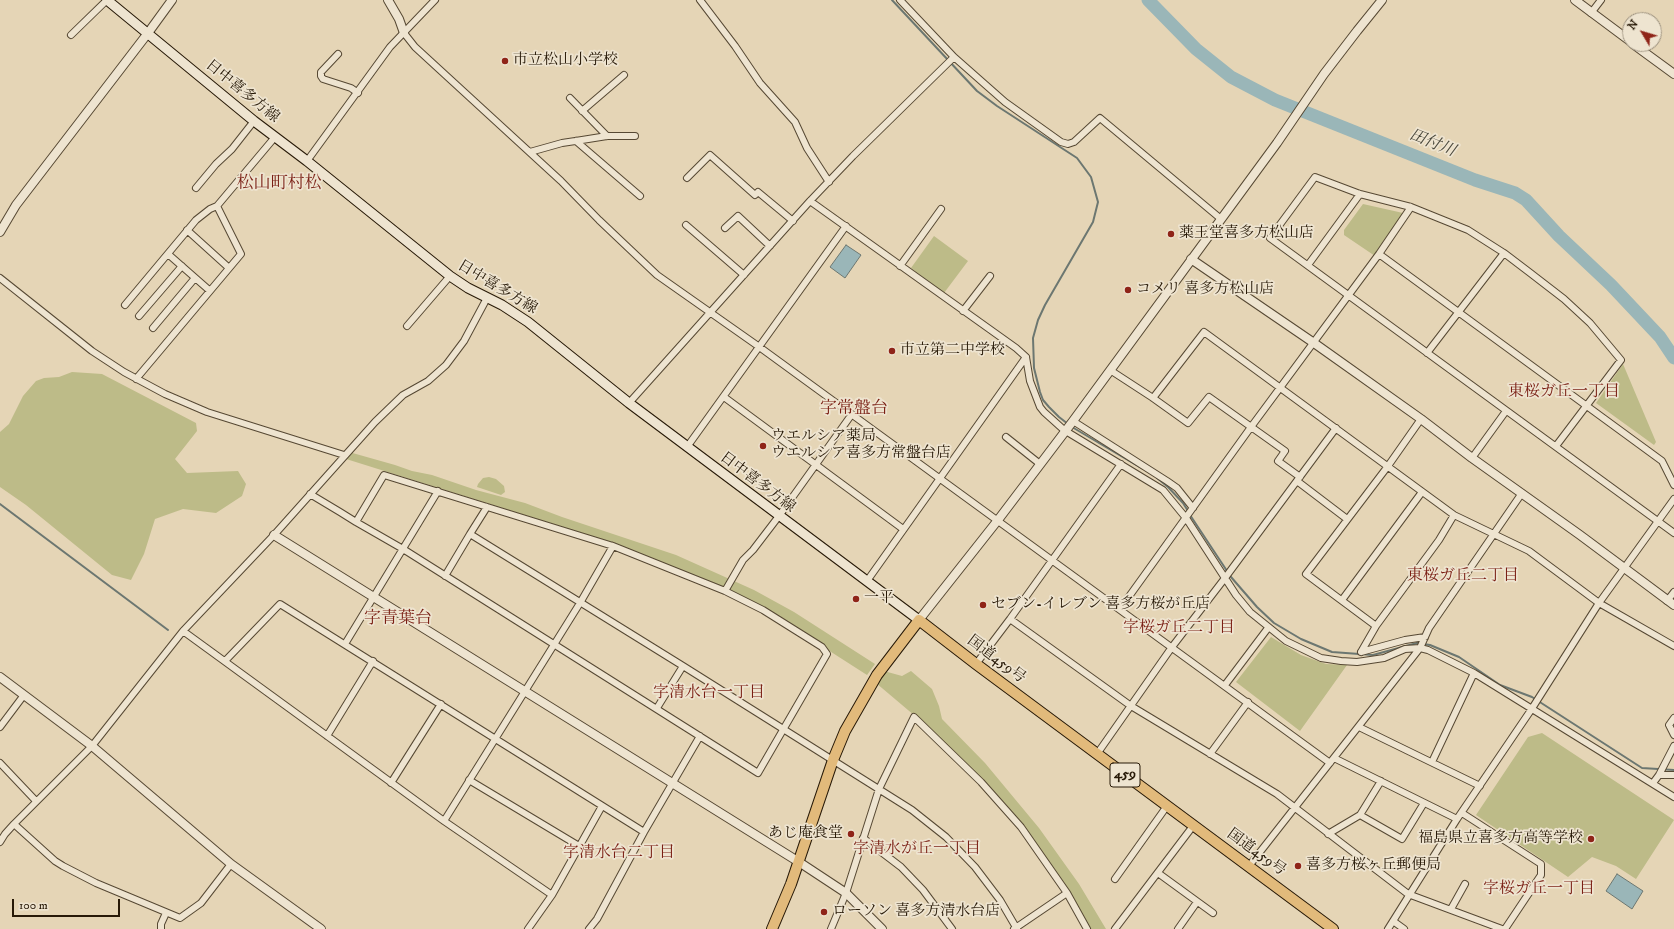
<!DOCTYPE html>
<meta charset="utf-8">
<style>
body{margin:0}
#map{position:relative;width:1674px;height:929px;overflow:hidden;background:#e5d5b6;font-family:"IM FELL DW Pica",serif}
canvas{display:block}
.north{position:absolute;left:1622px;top:12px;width:40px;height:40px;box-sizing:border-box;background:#eee4d0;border:1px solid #9e9380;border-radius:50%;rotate:308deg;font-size:11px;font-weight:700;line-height:16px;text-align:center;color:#271907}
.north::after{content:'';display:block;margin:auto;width:14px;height:18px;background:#8f2418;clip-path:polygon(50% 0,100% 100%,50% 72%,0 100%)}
.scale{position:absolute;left:12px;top:899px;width:108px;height:18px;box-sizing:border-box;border:2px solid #271907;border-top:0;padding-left:5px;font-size:12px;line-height:14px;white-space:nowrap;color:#271907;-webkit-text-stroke:3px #eee4d0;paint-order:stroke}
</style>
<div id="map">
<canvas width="1674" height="929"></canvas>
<div class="north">N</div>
<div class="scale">100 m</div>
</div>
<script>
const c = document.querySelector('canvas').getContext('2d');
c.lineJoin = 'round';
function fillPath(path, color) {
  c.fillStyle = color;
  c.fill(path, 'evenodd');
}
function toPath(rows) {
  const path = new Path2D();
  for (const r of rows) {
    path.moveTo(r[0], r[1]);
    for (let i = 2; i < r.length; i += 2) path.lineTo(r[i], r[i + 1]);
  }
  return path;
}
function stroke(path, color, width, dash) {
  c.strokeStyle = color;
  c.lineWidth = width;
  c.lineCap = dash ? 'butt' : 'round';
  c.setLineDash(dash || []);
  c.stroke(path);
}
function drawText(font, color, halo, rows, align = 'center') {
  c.font = font + ' "IM FELL DW Pica","Noto Serif JP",serif';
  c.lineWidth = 3.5;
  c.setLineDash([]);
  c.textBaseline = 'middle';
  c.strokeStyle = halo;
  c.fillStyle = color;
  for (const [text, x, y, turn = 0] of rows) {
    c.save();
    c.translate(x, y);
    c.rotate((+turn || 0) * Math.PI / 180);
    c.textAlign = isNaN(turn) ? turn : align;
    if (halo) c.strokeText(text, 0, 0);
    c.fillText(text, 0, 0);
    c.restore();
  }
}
const green = toPath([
 [1363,204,1403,213,1403,216,1375,256,1344,235,1344,230],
 [934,236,968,261,944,293,911,268],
 [1623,364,1656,442,1654,445,1596,403],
 [72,372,102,374,196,423,197,431,175,459,187,473,238,471,246,484,242,496,216,513,183,509,155,519,144,554,131,580,112,575,26,505,0,487,0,432,9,424,23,396,36,381,44,378,59,377],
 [349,452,395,465,412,471,432,475,476,490,525,503,562,517,676,555,754,590,794,612,875,664,867,675,775,616,620,545,343,458],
 [489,477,496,479,504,486,505,492,501,495,477,487,478,484,483,478],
 [1271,637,1301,655,1326,664,1347,665,1300,731,1236,682],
 [884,671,902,676,911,671,932,689,939,706,942,719,985,763,1039,828,1079,884,1106,929,1090,929,1047,861,976,774,934,732,876,683],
 [1542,733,1674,820,1636,879,1616,866,1592,857,1568,877,1476,815,1528,737]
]);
const water = toPath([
 [846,245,861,255,845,278,830,267,846,245],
 [1617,874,1643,891,1632,909,1606,891,1617,874]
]);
const stream = toPath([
 [892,0,977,91,997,106,1077,158,1091,177,1098,202,1093,222,1045,305,1038,320,1033,338,1034,368,1040,392,1043,400,1049,407,1059,417,1068,424],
 [1072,427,1143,469],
 [1157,478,1168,487,1183,503,1188,511],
 [0,504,168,630],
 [1190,515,1231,577,1257,607,1274,623,1301,639,1332,652,1373,655,1417,643,1430,645,1459,657,1500,685,1532,697,1642,768,1674,770]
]);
const river = toPath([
 [1148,0,1196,49,1231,77,1275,100,1475,180,1515,193,1526,200,1559,236,1611,285,1660,337,1674,358]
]);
const minor = toPath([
 [700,0,735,46,760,83,795,122,807,148,829,182],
 [900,0,954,57,1005,102,1061,142,1068,144,1074,142,1100,118,1221,219],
 [1591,13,1601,0],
 [404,33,415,47,561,181,599,220,657,275,758,346,1330,763],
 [71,35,107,0],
 [338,54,321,72,321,76,323,79,351,88,358,93],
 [570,98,607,136],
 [582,111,624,75],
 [576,141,640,196],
 [530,152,562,143,582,140,607,136,635,136],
 [307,161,390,47,435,0],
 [687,178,710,155,755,195,758,192,793,221],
 [196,188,216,164,232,149,254,121],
 [810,201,1016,348,1026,357,1030,381,1040,407,1044,412,1064,430,1163,490,1186,518,1236,595,1250,612,1286,641,1321,658,1341,661,1357,662,1384,658,1405,649,1420,648,1428,650,1474,673,1674,797],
 [686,225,744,275],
 [725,228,738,216,770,246],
 [187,230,229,268],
 [168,254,209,290],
 [1379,254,1662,461,1674,485],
 [1308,265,1360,194],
 [900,266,941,209],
 [0,278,92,351,124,372,165,394,207,412,344,455],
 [125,305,196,220,210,209,217,206],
 [963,311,990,276],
 [139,316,182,266],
 [407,326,450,276],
 [153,328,195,278],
 [1427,353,1504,253],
 [1110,370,1153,398,1188,423,1209,397,1285,451,1278,461,1300,477],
 [136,379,241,254,217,206,275,137],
 [724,397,903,529],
 [1153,398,1204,332,1454,515,1529,551,1599,603,1674,646],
 [629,403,810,201,853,156,954,57],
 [1073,421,1167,481,1177,488,1193,508],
 [1006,437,1040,464],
 [1556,446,1621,360,1590,323,1564,299,1529,272,1504,253,1468,230,1411,207,1360,194,1315,177,1270,238,1674,533],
 [687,447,846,226],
 [1472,458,1506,411],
 [1297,481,1347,519],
 [310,494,340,512,356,522,403,549,758,773,827,654,822,647,763,610,725,591,613,546,384,475,356,522],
 [470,534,487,507],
 [445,576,470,534,683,666,912,810,946,837,975,867,1000,900,1017,929],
 [867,581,1026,357],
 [725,591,743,560,753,550,779,516,852,414],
 [1342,600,1422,492],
 [1667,601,1674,592],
 [1120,609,1251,427,1379,254,1411,207],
 [1010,619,1131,706,1277,794,1408,894,1502,929],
 [1376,626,1306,574,1388,466,1421,419],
 [183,631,444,821,552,895],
 [345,644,438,491],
 [1361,652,1376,626,1439,540,1454,515],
 [1361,652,1405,640,1425,637],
 [225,661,280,604,644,832],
 [976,664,1010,619,1121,464],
 [1225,685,1268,628],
 [657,708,683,666],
 [1674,718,1669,725,1674,735],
 [0,727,24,695],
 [1359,727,1480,786],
 [327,736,373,661],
 [1097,754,1172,647,1225,578,1336,428],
 [1210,754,1248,702],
 [1334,758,1457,819],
 [1432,762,1474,673],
 [0,763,36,801],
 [1659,775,1674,775],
 [469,780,579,846],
 [391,783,441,704],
 [1653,783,1659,775,1674,746],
 [1462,813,1541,864,1541,875,1505,929],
 [1360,815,1402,839,1424,803],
 [444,821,580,603,613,546],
 [14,824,55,861,63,866,96,883,180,918,201,903,231,864],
 [1328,834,1360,815,1381,781],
 [863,838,901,867,923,890,952,929],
 [0,842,5,834,14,824,92,746,183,631,274,535,375,422,403,395,428,381,446,365,464,341,487,298],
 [1249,866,1420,648,1429,628,1522,493],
 [1158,873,1213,913],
 [1115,879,1167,806],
 [1451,909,1465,884],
 [1393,921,1404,929],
 [161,929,161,924,166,913],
 [528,929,552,895,602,806],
 [589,929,597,919,644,832,700,736],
 [831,929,846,893,879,789,914,717,981,782,1021,827,1067,893,1087,929],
 [1014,929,1067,893],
 [1115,929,1193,826],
 [1178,929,1197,902],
 [1388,929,1457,819,1531,710,1599,603,1674,499]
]);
const tertiary = toPath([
 [388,0,399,19,404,33],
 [1575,0,1630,41],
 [1633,44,1674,74],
 [0,232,16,205,148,33,172,0],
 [1191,259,1314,343,1421,419,1472,458,1580,535,1674,605],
 [274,535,799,862,846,893,882,929],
 [919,620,998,520,1073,421,1277,143,1324,74,1357,31,1382,0],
 [0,677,92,746,231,864,321,929]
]);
const secondary = toPath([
 [107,0,254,121,307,161,450,276,468,288,502,305,528,322,629,403,919,620]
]);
const trunk = toPath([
 [772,929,791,884,833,760,845,731,877,675,919,620,976,664,1333,929]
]);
const markers = [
 [505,61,4,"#8f2418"],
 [1171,234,4,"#8f2418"],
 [1128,290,4,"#8f2418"],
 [892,351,4,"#8f2418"],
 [763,446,4,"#8f2418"],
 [856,599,4,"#8f2418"],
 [983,605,4,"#8f2418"],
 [851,834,4,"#8f2418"],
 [1591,839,4,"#8f2418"],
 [1298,866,4,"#8f2418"],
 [824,912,4,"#8f2418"]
];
const shields = [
 [1125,775,30]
];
const shieldNames = [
 ["459",1125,775]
];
const poiNames = [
 ["市立松山小学校",513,61],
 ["薬王堂喜多方松山店",1179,234],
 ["コメリ 喜多方松山店",1136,290],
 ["市立第二中学校",900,351],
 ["ウエルシア薬局",771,437],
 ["ウエルシア喜多方常盤台店",771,454],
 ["一平",864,599],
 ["セブン-イレブン 喜多方桜が丘店",991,605],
 ["あじ庵食堂",843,834,"right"],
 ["福島県立喜多方高等学校",1583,839,"right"],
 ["喜多方桜ヶ丘郵便局",1306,866],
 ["ローソン 喜多方清水台店",832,912]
];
const streetNames = [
 ["日中喜多方線",242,92,39],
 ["日中喜多方線",497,288,31],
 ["日中喜多方線",757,483,37],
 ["国道459号",996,660,37],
 ["国道459号",1256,853,36]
];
const waterNames = [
 ["田付川",1432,144,22]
];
const neighbourhoodNames = [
 ["東桜ガ丘一丁目",1564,393],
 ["東桜ガ丘二丁目",1463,577],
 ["字桜ガ丘二丁目",1179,629],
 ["字清水台一丁目",709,694],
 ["字清水が丘一丁目",917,850],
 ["字清水台二丁目",619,854],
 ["字桜ガ丘一丁目",1539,890]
];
const quarterNames = [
 ["松山町村松",279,184],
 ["字常盤台",854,409],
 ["字青葉台",398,619]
];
fillPath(green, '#bdbb88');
fillPath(water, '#9ab6b8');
stroke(water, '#6c7771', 1);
stroke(stream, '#6c7771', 2);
stroke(river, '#9ab6b8', 13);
stroke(minor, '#564833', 8);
stroke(tertiary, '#564833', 10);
stroke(secondary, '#271907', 11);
stroke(trunk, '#271907', 12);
stroke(minor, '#eee4d0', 6);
stroke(tertiary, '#eee4d0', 8);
stroke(secondary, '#eee4d0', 9);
stroke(trunk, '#e2ba7b', 10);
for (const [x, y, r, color] of markers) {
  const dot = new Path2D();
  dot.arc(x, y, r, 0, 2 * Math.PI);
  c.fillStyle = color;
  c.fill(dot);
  stroke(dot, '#eee4d0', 1.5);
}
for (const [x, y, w] of shields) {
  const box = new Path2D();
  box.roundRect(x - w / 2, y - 12, w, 24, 3);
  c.fillStyle = '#eee4d0';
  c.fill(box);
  stroke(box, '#271907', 1);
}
drawText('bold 14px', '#271907', null, shieldNames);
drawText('15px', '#271907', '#eee4d0', poiNames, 'left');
drawText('15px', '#271907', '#eee4d0', streetNames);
drawText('italic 16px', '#4a483c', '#eee4d0', waterNames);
drawText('16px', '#7a1f14', '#eee4d0', neighbourhoodNames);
drawText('17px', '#7a1f14', '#eee4d0', quarterNames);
</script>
